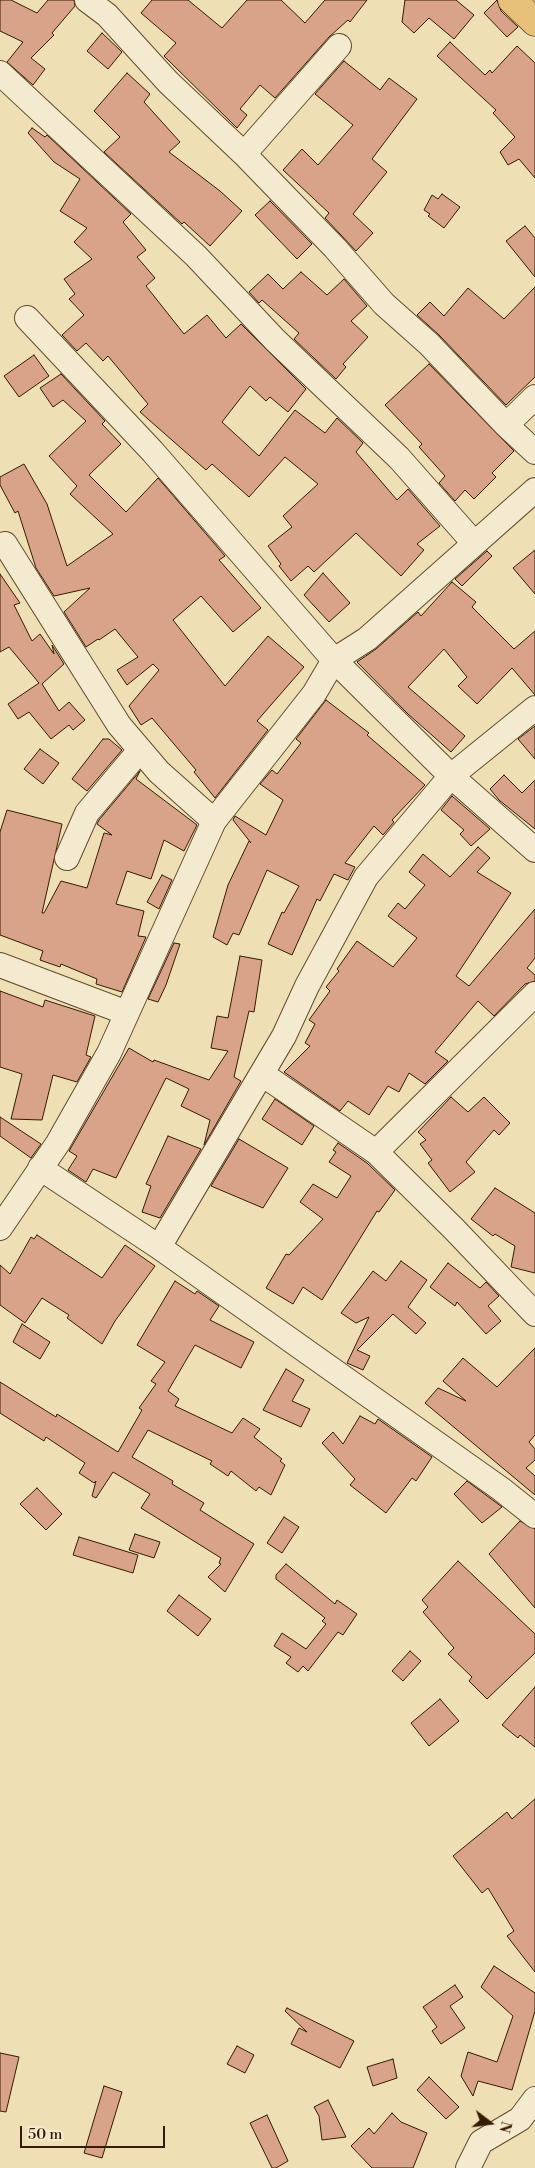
<!DOCTYPE html>
<style>
body{margin:0}
#map{position:relative;width:535px;height:2168px;overflow:hidden;background:#eedfb5;font-family:"Libre Bodoni",serif}
canvas{display:block}
.north{position:absolute;left:465px;top:2098px;width:50px;height:50px;-webkit-text-stroke:4px #f4eacf;paint-order:stroke;rotate:105deg;font-size:14px;font-weight:700;line-height:20px;text-align:center;color:#351b00}
.north::after{content:'';display:block;margin:auto;width:18px;height:22px;background:#351b00;clip-path:polygon(50% 0,100% 100%,50% 72%,0 100%)}
.scale{position:absolute;left:20px;top:2126px;width:145px;height:22px;box-sizing:border-box;border:2px solid #351b00;border-top:0;padding-left:6px;font-size:15px;line-height:18px;white-space:nowrap;color:#351b00;-webkit-text-stroke:4px #f4eacf;paint-order:stroke}
</style>
<div id="map">
<canvas width="535" height="2168"></canvas>
<div class="north">N</div>
<div class="scale">50 m</div>
</div>
<script>
const c = document.querySelector('canvas').getContext('2d');
c.lineJoin = 'round';
function fillPath(path, color) {
  c.fillStyle = color;
  c.fill(path, 'evenodd');
}
function toPath(rows) {
  const path = new Path2D();
  for (const r of rows) {
    path.moveTo(r[0], r[1]);
    for (let i = 2; i < r.length; i += 2) path.lineTo(r[i], r[i + 1]);
  }
  return path;
}
function stroke(path, color, width, dash) {
  c.strokeStyle = color;
  c.lineWidth = width;
  c.lineCap = dash ? 'butt' : 'round';
  c.setLineDash(dash || []);
  c.stroke(path);
}
const building = toPath([
 [0,0,11,0,37,13,48,0,74,0,75,6,52,33,54,35,31,58,45,69,33,85,7,62,23,42,0,31,0,0],
 [152,0,188,0,222,28,247,0,281,0,305,23,325,0,367,0,350,22,348,20,329,37,275,98,260,85,240,109,247,115,237,128,164,56,176,43,141,13,152,0],
 [405,0,456,0,474,15,454,39,429,18,414,33,402,22,405,0],
 [497,0,501,11,518,27,507,37,484,13,497,0],
 [102,33,122,52,108,69,87,51,102,33],
 [450,42,485,75,490,70,492,73,517,46,535,63,535,178,519,159,508,165,500,152,515,137,493,113,496,110,437,56,450,42],
 [344,61,380,90,389,78,417,99,372,159,387,172,353,214,373,233,356,251,325,218,329,213,283,170,302,149,318,165,353,125,315,94,344,61],
 [127,73,150,94,144,102,180,142,169,152,220,191,242,211,210,246,184,222,182,224,104,152,120,137,94,111,127,73],
 [32,128,45,137,47,135,131,214,123,222,146,250,137,257,155,278,146,286,184,334,207,315,226,338,241,324,306,389,288,412,270,397,266,401,250,386,222,422,259,456,295,410,325,433,337,418,363,443,356,452,397,500,408,489,440,526,417,544,424,550,401,576,356,533,314,572,308,566,291,581,279,566,281,564,268,546,292,527,283,516,318,484,285,457,249,497,212,464,206,470,140,412,148,404,108,356,103,361,86,343,77,351,62,335,84,315,69,299,75,294,64,279,92,259,74,242,87,228,60,211,80,179,54,162,28,133,32,128],
 [442,194,460,207,444,228,428,216,430,214,424,210,432,195,438,199,442,194],
 [270,201,312,244,297,259,255,215,270,201],
 [525,226,535,238,535,277,506,241,525,226],
 [301,272,327,295,344,279,367,306,351,321,368,337,343,364,346,367,336,379,294,339,299,333,262,300,259,303,249,292,268,274,283,289,301,272],
 [535,287,535,377,506,405,439,335,417,315,430,302,444,316,468,288,504,319,535,287],
 [34,355,49,376,19,397,4,376,34,355],
 [429,364,514,451,492,473,496,477,474,499,465,490,455,501,439,483,445,476,419,447,422,444,385,405,429,364],
 [61,374,105,421,102,424,121,444,89,475,126,512,158,478,225,556,219,560,261,608,233,632,201,596,173,620,225,686,268,636,304,667,257,721,268,730,215,798,194,772,196,770,152,718,141,725,129,706,159,670,153,664,127,685,117,670,138,657,115,629,99,640,98,639,86,647,64,612,90,588,54,596,36,568,18,511,15,513,0,485,0,477,24,464,47,504,67,566,113,534,70,494,77,486,49,456,86,421,63,400,53,407,40,388,61,374],
 [535,550,535,594,513,568,535,550],
 [487,551,492,556,462,586,455,579,487,551],
 [323,573,350,603,329,622,304,595,323,573],
 [0,574,20,603,14,605,32,641,40,634,54,654,52,645,64,664,42,684,59,711,69,702,85,720,73,730,69,725,51,739,29,712,18,719,8,704,39,683,9,647,0,652,0,574],
 [452,582,476,602,472,607,514,649,535,631,535,695,512,668,477,704,458,686,467,677,444,649,408,687,465,736,451,752,408,714,357,662,376,649,418,612,421,616,452,582],
 [326,700,369,733,367,735,425,785,392,820,394,822,383,835,374,826,345,863,355,867,348,880,334,874,320,901,317,899,292,955,268,944,282,912,284,913,299,886,267,870,239,935,233,933,227,945,213,937,228,885,249,841,251,843,233,820,235,816,266,835,283,800,260,784,272,770,277,774,301,743,296,739,326,700],
 [535,726,535,759,518,739,535,726],
 [103,739,109,739,122,750,87,791,72,779,103,739],
 [40,749,59,763,43,784,24,769,40,749],
 [140,771,136,779,197,825,184,851,164,840,151,879,127,871,116,904,144,911,138,936,146,937,122,992,96,984,97,979,61,964,60,967,40,960,43,951,0,935,0,832,7,810,62,824,42,913,44,913,61,881,87,888,104,833,112,835,97,824,99,820,140,771],
 [504,775,522,793,535,780,535,829,499,800,490,789,504,775],
 [452,796,490,829,471,846,460,834,464,830,441,810,452,796],
 [478,847,490,858,477,872,511,893,456,976,469,986,535,909,535,958,527,968,535,975,535,981,525,984,494,1016,478,1001,435,1052,448,1061,425,1084,409,1073,399,1092,388,1086,369,1115,348,1101,340,1111,284,1072,310,1046,305,1043,315,1024,309,1020,330,991,326,987,339,971,337,969,357,941,393,967,417,938,388,916,398,903,405,909,425,885,409,872,423,854,450,877,478,847],
 [162,875,172,880,159,909,147,902,162,875],
 [174,943,180,944,166,985,158,1002,148,999,174,943],
 [240,956,262,960,254,1012,249,1011,234,1077,241,1081,204,1145,210,1120,181,1106,189,1089,166,1078,116,1178,93,1169,86,1182,68,1170,77,1156,69,1151,129,1048,153,1062,154,1060,209,1080,228,1051,211,1048,217,1016,228,1018,240,956],
 [0,991,43,1007,45,1000,95,1016,86,1055,91,1057,77,1082,53,1075,42,1120,11,1119,22,1074,0,1067,0,991],
 [451,1097,468,1112,484,1097,510,1123,499,1135,494,1130,466,1162,475,1172,450,1192,428,1163,432,1160,420,1144,426,1140,418,1132,451,1097],
 [275,1099,314,1126,302,1145,262,1119,275,1099],
 [0,1117,41,1144,31,1158,0,1136,0,1117],
 [168,1136,201,1149,160,1218,142,1212,151,1186,146,1184,168,1136],
 [239,1139,288,1168,263,1208,211,1186,239,1139],
 [338,1143,367,1163,395,1190,379,1212,377,1211,322,1300,303,1287,293,1304,266,1288,286,1254,289,1255,323,1219,300,1202,313,1184,337,1198,351,1176,329,1162,336,1152,333,1150,338,1143],
 [495,1188,535,1213,535,1273,511,1267,515,1246,495,1234,493,1236,471,1219,495,1188],
 [37,1235,102,1278,125,1245,155,1266,115,1321,102,1344,67,1318,69,1315,42,1298,25,1323,0,1305,0,1265,10,1274,31,1237,34,1239,37,1235],
 [401,1261,427,1280,408,1307,426,1323,416,1334,393,1314,357,1350,370,1356,363,1370,347,1363,369,1317,356,1323,341,1313,373,1271,386,1281,401,1261],
 [448,1263,480,1288,486,1282,499,1296,488,1306,501,1321,486,1334,457,1302,455,1306,430,1287,448,1263],
 [175,1281,195,1294,197,1291,219,1306,210,1320,254,1342,241,1368,195,1345,168,1391,179,1399,175,1406,232,1433,243,1418,260,1429,254,1437,282,1459,280,1461,285,1465,271,1495,259,1487,256,1491,231,1471,228,1476,210,1464,212,1461,148,1430,132,1457,173,1481,172,1484,204,1503,200,1510,254,1544,225,1592,208,1577,221,1564,219,1563,221,1558,141,1508,150,1494,113,1472,96,1498,92,1496,96,1481,94,1483,79,1473,85,1463,46,1437,44,1441,0,1413,0,1382,56,1417,57,1414,118,1452,142,1410,139,1408,156,1384,151,1381,165,1362,137,1345,175,1281],
 [22,1324,50,1342,40,1359,13,1342,22,1324],
 [535,1348,535,1435,529,1442,535,1449,535,1460,526,1468,535,1476,535,1495,425,1403,438,1388,466,1401,443,1381,463,1358,497,1387,535,1348],
 [286,1369,304,1380,292,1401,310,1409,301,1427,263,1410,286,1369],
 [360,1416,375,1424,378,1419,432,1457,416,1481,412,1478,386,1513,350,1485,355,1479,322,1443,333,1432,343,1444,360,1416],
 [467,1481,502,1507,482,1523,454,1494,467,1481],
 [37,1488,62,1514,46,1530,20,1504,37,1488],
 [284,1517,299,1527,282,1553,267,1543,284,1517],
 [520,1521,535,1529,535,1608,489,1554,520,1521],
 [135,1534,160,1542,154,1558,129,1550,135,1534],
 [79,1537,138,1555,133,1573,73,1555,79,1537],
 [458,1561,535,1634,535,1653,487,1699,469,1681,472,1677,448,1654,454,1648,423,1612,428,1607,422,1600,458,1561],
 [286,1564,335,1604,337,1600,357,1614,343,1635,338,1632,308,1671,303,1666,298,1672,286,1663,291,1657,274,1646,282,1633,306,1649,326,1624,322,1621,325,1618,276,1579,276,1575,286,1564],
 [179,1595,211,1619,198,1636,167,1611,179,1595],
 [410,1651,421,1661,403,1681,392,1671,410,1651],
 [535,1687,535,1747,520,1735,518,1738,502,1725,535,1687],
 [440,1699,459,1721,429,1746,411,1723,440,1699],
 [535,1799,535,1972,507,1936,514,1931,488,1888,482,1893,453,1856,507,1812,512,1819,535,1799],
 [494,1966,535,1993,535,2011,512,2090,478,2081,473,2096,461,2076,468,2052,497,2062,513,2016,481,1987,494,1966],
 [455,1985,463,1997,450,2006,465,2028,441,2044,432,2031,437,2027,423,2007,455,1985],
 [287,2008,354,2041,340,2068,291,2044,299,2028,307,2032,285,2011,287,2008],
 [237,2046,254,2055,245,2073,227,2064,237,2046],
 [0,2053,19,2057,6,2112,0,2111,0,2053],
 [393,2059,397,2078,373,2086,367,2067,393,2059],
 [429,2077,459,2107,446,2119,417,2090,429,2077],
 [104,2086,122,2092,102,2158,84,2153,104,2086],
 [328,2100,346,2137,322,2140,319,2116,314,2107,328,2100],
 [392,2113,401,2122,427,2133,413,2168,372,2168,351,2146,369,2128,374,2134,392,2113],
 [267,2115,288,2161,276,2168,272,2168,250,2123,267,2115]
]);
const minor = toPath([
 [87,0,107,15,168,82,244,154,335,248,384,304,429,344,506,425,535,452],
 [0,73,196,256,275,340,399,458,474,543],
 [244,154,339,46],
 [27,318,153,452,334,660,451,776,535,850],
 [506,425,535,397],
 [5,544,119,725,159,772,214,821],
 [67,858,87,813,140,750],
 [0,965,127,1013],
 [262,1074,376,1152,454,1229,535,1314],
 [376,1152,535,994],
 [40,1168,159,1247,501,1489,535,1516],
 [0,1228,58,1143,109,1053,214,821,314,694,334,660,367,639,535,490],
 [159,1247,284,1036,307,986,366,877,451,776,535,708],
 [468,2168,481,2142,520,2119,535,2099]
]);
const highway = toPath([
 [512,0,535,22]
]);
fillPath(building, '#d9a389');
stroke(building, '#351b00', 1);
stroke(minor, '#634c2d', 26);
stroke(highway, '#351b00', 29);
stroke(minor, '#f4eacf', 24);
stroke(highway, '#e7c07a', 28);
</script>
